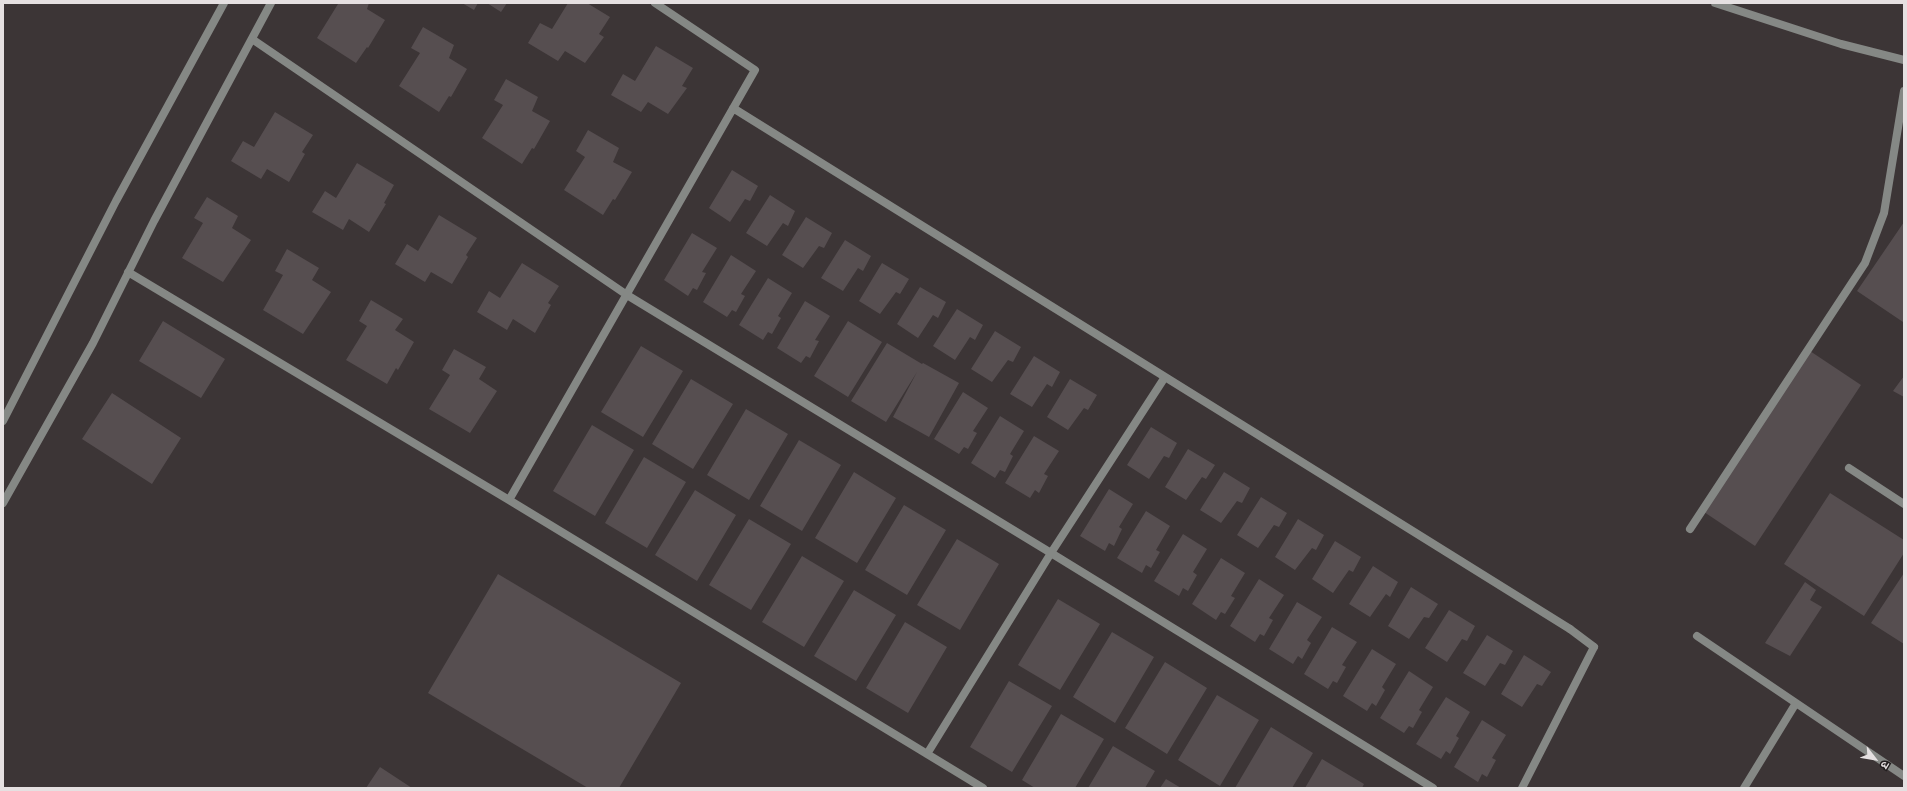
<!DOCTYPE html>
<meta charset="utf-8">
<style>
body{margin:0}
#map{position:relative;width:1907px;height:791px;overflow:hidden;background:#3c3536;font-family:"Times New Roman","Noto Sans Devanagari",serif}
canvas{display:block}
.frame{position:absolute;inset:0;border:4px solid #e5e0e1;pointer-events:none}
.north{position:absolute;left:1855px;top:739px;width:40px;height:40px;-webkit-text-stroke:3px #211d1e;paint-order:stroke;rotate:121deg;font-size:11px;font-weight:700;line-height:16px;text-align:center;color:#e5e0e1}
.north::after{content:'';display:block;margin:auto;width:14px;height:18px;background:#e5e0e1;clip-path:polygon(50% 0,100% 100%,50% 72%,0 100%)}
</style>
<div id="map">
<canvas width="1907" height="791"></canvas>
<div class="frame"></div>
<div class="north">उ</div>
</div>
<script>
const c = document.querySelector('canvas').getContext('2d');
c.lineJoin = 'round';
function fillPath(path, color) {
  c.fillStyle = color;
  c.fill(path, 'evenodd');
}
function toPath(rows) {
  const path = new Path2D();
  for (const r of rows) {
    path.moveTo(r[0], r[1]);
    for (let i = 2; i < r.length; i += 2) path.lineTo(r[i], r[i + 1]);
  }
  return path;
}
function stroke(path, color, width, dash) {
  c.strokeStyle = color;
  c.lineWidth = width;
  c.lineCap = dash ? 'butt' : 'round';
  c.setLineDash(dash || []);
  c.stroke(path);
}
const building = toPath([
 [335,3,369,3,367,9,385,20,368,48,367,47,356,63,317,38,338,4],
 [462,3,478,3,474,10],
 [487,3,507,3,501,12],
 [568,3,587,3,610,17,599,34,604,37,585,63,565,51,558,61,528,43,540,23,552,29],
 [423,27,454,45,449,58,467,69,451,97,449,96,439,112,399,86,420,53,411,48],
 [656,46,693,68,682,86,687,88,668,114,648,102,641,112,611,95,623,74,635,81],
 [506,79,538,97,532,111,550,121,534,149,532,148,522,164,482,138,503,105,494,100],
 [275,112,313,135,302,152,305,154,289,182,267,169,261,179,231,161,243,141,254,147],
 [588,130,619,148,613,162,632,172,615,200,613,199,603,215,564,190,585,157,576,151],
 [357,163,394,185,384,203,386,204,369,232,349,219,343,230,312,212,325,191,336,198],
 [732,170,758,186,750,201,745,199,730,222,709,208],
 [770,195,795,211,788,226,783,223,767,246,746,233],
 [207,197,238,216,232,228,251,240,223,282,182,258,203,223,194,218],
 [439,215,477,238,466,255,468,257,452,284,431,272,425,282,395,264,407,244,418,251],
 [806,217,832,233,824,248,819,246,803,268,782,255],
 [1904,222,1904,321,1903,322,1857,291],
 [692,233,717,248,702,272,706,273,697,290,693,288,688,296,664,280],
 [845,240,871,256,863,271,858,268,843,291,821,278],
 [287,249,319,268,312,280,331,292,303,334,263,310,283,275,275,271],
 [731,255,756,271,741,294,745,296,736,312,732,310,727,317,703,302],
 [522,263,559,286,548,303,551,305,535,333,513,319,507,330,477,312,489,291,500,298],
 [882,263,909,279,900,294,896,292,880,314,859,301],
 [768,278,792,293,778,316,781,318,772,334,768,332,763,340,739,325],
 [920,287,946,302,938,318,933,315,918,338,897,324],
 [371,300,403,319,395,330,414,342,398,370,396,368,387,384,346,360,367,326,359,321],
 [805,301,830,316,815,340,819,341,810,358,806,356,801,363,777,348],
 [957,309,983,325,975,340,970,337,955,360,933,346],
 [163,321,225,359,201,398,139,361],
 [848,321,882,342,848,397,814,376],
 [995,331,1021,347,1013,362,1008,360,992,382,971,369],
 [887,343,922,364,923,363,959,383,929,437,893,417,917,372,886,422,851,401],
 [641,346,683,371,643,437,601,412],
 [454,349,486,367,479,379,497,391,470,433,429,409,450,375,442,370],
 [1810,351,1861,385,1755,546,1704,512],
 [1034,356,1060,372,1052,387,1047,384,1032,407,1010,394],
 [1904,376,1904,397,1893,391],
 [691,379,733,404,693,469,652,444],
 [1070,379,1097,395,1088,410,1084,408,1068,430,1047,417],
 [963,392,988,408,973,431,977,433,968,449,964,447,959,454,934,439],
 [112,393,181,438,152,484,82,439],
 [746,409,788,434,749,500,707,475],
 [1000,416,1024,431,1010,454,1013,456,1005,472,1000,470,995,478,971,463],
 [592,425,634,450,595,516,553,491],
 [1151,427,1177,443,1169,458,1164,456,1149,479,1127,465],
 [1034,436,1059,451,1044,474,1048,476,1039,493,1035,490,1030,498,1005,483],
 [799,440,841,465,802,531,760,506],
 [1188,449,1215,465,1206,479,1202,477,1186,500,1165,487],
 [644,457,686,482,647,548,605,523],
 [854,472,896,498,857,563,815,538],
 [1224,472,1250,488,1242,503,1237,501,1221,523,1200,510],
 [1109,489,1133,504,1119,527,1122,529,1114,546,1109,543,1105,551,1080,536],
 [695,490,736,515,697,581,655,555],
 [1830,493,1904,540,1904,553,1864,616,1784,564],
 [1261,497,1287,513,1279,527,1274,525,1258,548,1237,535],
 [904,505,946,530,907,595,865,570],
 [1146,511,1170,526,1156,550,1160,552,1151,568,1146,565,1142,573,1117,558],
 [749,519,791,544,751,610,709,585],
 [1298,519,1324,535,1316,550,1312,548,1295,570,1275,557],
 [1183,534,1207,549,1193,572,1197,575,1188,591,1183,588,1179,596,1154,581],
 [957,539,999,564,960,630,917,605],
 [1335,541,1361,557,1353,572,1349,570,1333,593,1312,579],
 [802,556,844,581,804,647,762,622],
 [1221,558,1245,573,1231,596,1235,598,1225,614,1221,612,1216,620,1192,604],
 [1373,566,1398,582,1390,597,1386,594,1370,617,1349,604],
 [1904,573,1904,644,1871,623],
 [498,574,681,683,619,788,588,788,428,693],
 [1259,579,1284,595,1269,618,1273,620,1264,636,1260,634,1255,642,1230,626],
 [1805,582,1816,590,1810,600,1822,607,1790,656,1765,643],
 [1411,587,1438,604,1429,618,1424,617,1409,639,1388,626],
 [854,590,896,615,856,681,814,656],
 [1058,599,1100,624,1060,690,1018,665],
 [1297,602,1322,617,1307,640,1311,643,1302,659,1298,656,1293,664,1269,649],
 [1449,610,1475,626,1467,641,1462,639,1447,662,1425,648],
 [905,622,947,647,908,713,866,688],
 [1332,627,1357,642,1342,665,1346,667,1337,683,1333,681,1328,689,1304,674],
 [1112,632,1154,657,1115,723,1073,697],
 [1487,635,1513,651,1505,665,1500,663,1485,686,1463,673],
 [1372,649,1396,664,1382,687,1385,690,1376,706,1372,703,1367,711,1343,696],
 [1524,655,1551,672,1542,686,1537,684,1522,707,1501,694],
 [1165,662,1207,688,1167,754,1125,728],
 [1409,671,1433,687,1419,710,1422,712,1413,728,1409,726,1404,733,1380,718],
 [1009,681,1052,706,1012,772,970,747],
 [1217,695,1259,720,1220,786,1178,760],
 [1446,697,1470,712,1456,736,1459,738,1450,754,1446,751,1441,759,1416,744],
 [1061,714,1104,739,1075,788,1035,788,1022,780],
 [1482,720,1506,735,1492,758,1496,760,1487,777,1482,774,1478,782,1454,767],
 [1271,727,1313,753,1292,788,1235,788],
 [1113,746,1155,771,1145,788,1088,788],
 [1322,759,1364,784,1362,788,1305,788],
 [380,767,412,788,366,788],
 [1166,779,1181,788,1160,788]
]);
const lane = toPath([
 [252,39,627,295,1051,553,1433,788],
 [733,108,1570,629],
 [128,272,509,500,755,70,655,3],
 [3,421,116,201,224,3],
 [509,500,983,788],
 [3,503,93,343,154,221,271,3],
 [927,754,1051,553,1165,377],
 [1522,788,1594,647]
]);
const street = toPath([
 [1715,3,1841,44,1904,60],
 [1849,468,1904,504],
 [1690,529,1865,263,1884,213,1904,91],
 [1570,629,1594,647],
 [1697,636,1904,776],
 [1744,788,1796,703]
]);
fillPath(building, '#564e50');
stroke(lane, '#858885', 8);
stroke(street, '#858885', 8);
</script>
